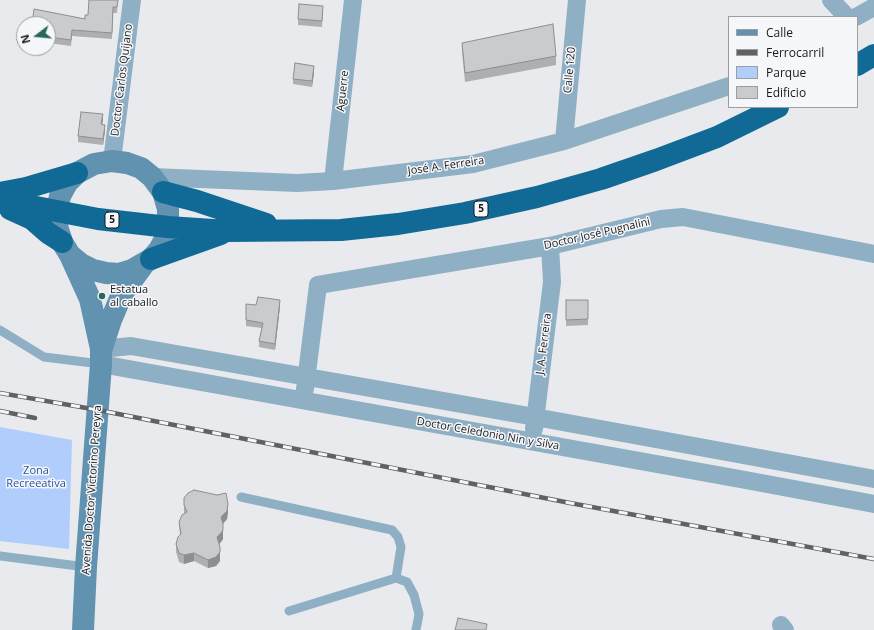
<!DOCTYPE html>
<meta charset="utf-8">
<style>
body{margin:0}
#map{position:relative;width:874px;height:630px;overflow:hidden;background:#e8eaed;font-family:"Open Sans",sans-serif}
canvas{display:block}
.legend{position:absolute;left:728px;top:16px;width:130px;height:92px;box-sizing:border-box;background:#f5f7fa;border:1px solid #9d9ea0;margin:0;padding:5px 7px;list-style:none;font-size:12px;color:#18191a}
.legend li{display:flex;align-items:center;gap:8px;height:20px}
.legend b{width:20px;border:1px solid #9d9ea0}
.north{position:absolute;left:16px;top:16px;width:40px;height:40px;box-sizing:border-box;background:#f5f7fa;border:1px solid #9d9ea0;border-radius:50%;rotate:254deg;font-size:11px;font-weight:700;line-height:16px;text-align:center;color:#18191a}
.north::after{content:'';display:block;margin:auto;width:14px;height:18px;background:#276958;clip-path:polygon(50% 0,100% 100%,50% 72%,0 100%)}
</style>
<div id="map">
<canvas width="874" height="630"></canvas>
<ul class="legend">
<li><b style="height:5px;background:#6192b0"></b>Calle</li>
<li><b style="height:5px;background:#606163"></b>Ferrocarril</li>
<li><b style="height:11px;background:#b0cdfb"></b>Parque</li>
<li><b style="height:11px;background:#c9cbce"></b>Edificio</li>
</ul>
<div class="north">N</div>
</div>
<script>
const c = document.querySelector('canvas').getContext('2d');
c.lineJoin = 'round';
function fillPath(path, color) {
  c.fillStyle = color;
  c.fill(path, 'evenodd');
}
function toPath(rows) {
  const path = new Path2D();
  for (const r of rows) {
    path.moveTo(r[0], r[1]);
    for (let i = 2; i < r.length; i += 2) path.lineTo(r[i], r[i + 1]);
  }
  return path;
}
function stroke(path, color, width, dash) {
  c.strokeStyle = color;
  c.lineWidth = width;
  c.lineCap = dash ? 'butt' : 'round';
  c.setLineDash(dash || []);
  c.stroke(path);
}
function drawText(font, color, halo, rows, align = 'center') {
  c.font = font + ' "Open Sans",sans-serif';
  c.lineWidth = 3;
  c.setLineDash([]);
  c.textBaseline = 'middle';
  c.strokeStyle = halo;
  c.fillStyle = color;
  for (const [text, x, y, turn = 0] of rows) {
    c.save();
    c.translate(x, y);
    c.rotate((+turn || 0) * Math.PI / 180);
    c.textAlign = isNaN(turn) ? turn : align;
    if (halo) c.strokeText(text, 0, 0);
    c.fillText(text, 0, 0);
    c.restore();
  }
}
const green = toPath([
 [0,427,72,440,69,549,0,541]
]);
const lane = toPath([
 [0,330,44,357,101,364],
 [241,497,392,530,398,537,401,547,396,578],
 [0,556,86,567],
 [289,611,396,578,407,582,414,595,419,614,416,630]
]);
const street = toPath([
 [831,0,847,17],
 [856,17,874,7],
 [564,141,577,0],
 [112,161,132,0],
 [152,177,297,183,333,181,473,164,564,141,729,86],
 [333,181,353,0],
 [101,349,131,346,535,417,874,479],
 [101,364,740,479,874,504],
 [305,389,318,285,550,246,661,219,683,217,874,254],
 [534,429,552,282,550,246],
 [781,625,785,630]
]);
const secondary = toPath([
 [70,255,81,264,93,270,106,273,119,274,132,270,151,259,159,250,165,239,168,227,168,209,163,192,152,177,141,168,127,163,112,161,94,164,77,173,67,183,60,196,57,210,57,226,62,242,70,255,90,299,101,349,101,364,86,567,83,630],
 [102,348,111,320,122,294,144,264]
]);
const highway = toPath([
 [857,65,874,55],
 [163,192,197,201,266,224],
 [0,193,26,188,77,173],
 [0,200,98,219,168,227,228,231,341,230,398,224,465,213,537,197,601,179,656,160,717,137,778,107],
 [10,209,32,219,48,233,62,242],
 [151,259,221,234]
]);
const rail = toPath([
 [0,393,98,410,570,503,874,559],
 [0,411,35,418]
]);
const wall = toPath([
 [118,0,117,13,113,13,112,39,72,36,71,46,48,43,48,24,85,19,88,15],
 [323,12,322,27,298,25,298,19],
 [462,43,556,56,556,65,465,82,462,51],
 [314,72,312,87,293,84,293,79],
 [103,120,102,124,105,131,103,145,78,142,78,136],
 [566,300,588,300,588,325,566,326],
 [256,305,280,306,275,350,259,347,259,341,262,328,246,326,246,320],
 [184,505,228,512,227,519,223,524,223,539,221,542,219,544,220,556,220,561,216,566,208,568,194,561,184,564,179,562,176,552,176,544,180,535,179,522,184,514]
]);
const shadedWall = toPath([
 [314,66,314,72,312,87,312,81],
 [103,114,103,120,101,130,101,124],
 [105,125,105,131,103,145,103,139],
 [280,300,280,306,275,350,275,344],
 [228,504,228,512,227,519,221,526,221,517],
 [223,524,223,539,221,542,217,546,217,537],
 [220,547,220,561,216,566,208,568,208,560],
 [194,553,194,561,184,564,184,555]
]);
const building = toPath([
 [89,0,118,0,117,7,113,7,112,33,72,30,71,40,48,37,48,24,32,24,34,9,85,19,85,15,88,15,89,0],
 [299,4,323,6,322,21,298,19,299,4],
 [553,24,556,56,465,73,462,43,553,24],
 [295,63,314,66,312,81,293,79,295,63],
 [81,112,103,114,101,124,105,125,103,139,78,136,81,112],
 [258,297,280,300,275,344,259,341,263,323,246,320,246,304,256,305,258,297],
 [566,300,588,300,588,319,566,320,566,300],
 [194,490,217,495,226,493,228,504,227,511,221,517,223,524,223,530,221,533,217,537,220,547,220,552,216,557,208,560,194,553,184,555,179,553,176,544,178,537,181,534,179,522,182,515,187,512,184,505,184,498,188,493,194,490],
 [458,618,487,624,486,630,455,630,458,618]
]);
const markers = [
 [102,296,4,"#276958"]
];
const shields = [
 [481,209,14],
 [112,220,14]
];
const shieldNames = [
 ["5",481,209],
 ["5",112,220]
];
const streetNames = [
 ["Calle 120",570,70,-85],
 ["Doctor Carlos Quijano",122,80,-83],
 ["Aguerre",343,91,-84],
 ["José A. Ferreira",446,166,-8],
 ["Doctor José Pugnalini",597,234,-13],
 ["J. A. Ferreira",544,344,-83],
 ["Doctor Celedonio Nin y Silva",488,434,10],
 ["Avenida Doctor Victorino Pereyra",92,490,-86]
];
const poiNames = [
 ["Estatua",110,290],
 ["al caballo",110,303]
];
const parkNames = [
 ["Zona",36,471],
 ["Recreeativa",36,484]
];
fillPath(green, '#b0cdfb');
stroke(lane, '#8fafc4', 9);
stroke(street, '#8fafc4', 18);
stroke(secondary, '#6192b0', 22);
stroke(highway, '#116a95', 22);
stroke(rail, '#606163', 4.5);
stroke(rail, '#f5f7fa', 3, [9]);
fillPath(wall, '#adafb1');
fillPath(shadedWall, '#8d8e90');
fillPath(building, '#c9cbce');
stroke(building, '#8d8e90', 1);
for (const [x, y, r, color] of markers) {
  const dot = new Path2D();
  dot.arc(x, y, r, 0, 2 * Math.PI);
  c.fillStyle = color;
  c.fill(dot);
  stroke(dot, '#f5f7fa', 1.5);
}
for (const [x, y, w] of shields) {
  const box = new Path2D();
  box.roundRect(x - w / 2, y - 8, w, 16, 3);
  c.fillStyle = '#f5f7fa';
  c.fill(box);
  stroke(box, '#18191a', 1);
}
drawText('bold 10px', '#18191a', null, shieldNames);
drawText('11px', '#18191a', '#f5f7fa', streetNames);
drawText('11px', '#18191a', '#f5f7fa', poiNames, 'left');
drawText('11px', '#24539e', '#f5f7fa', parkNames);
</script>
